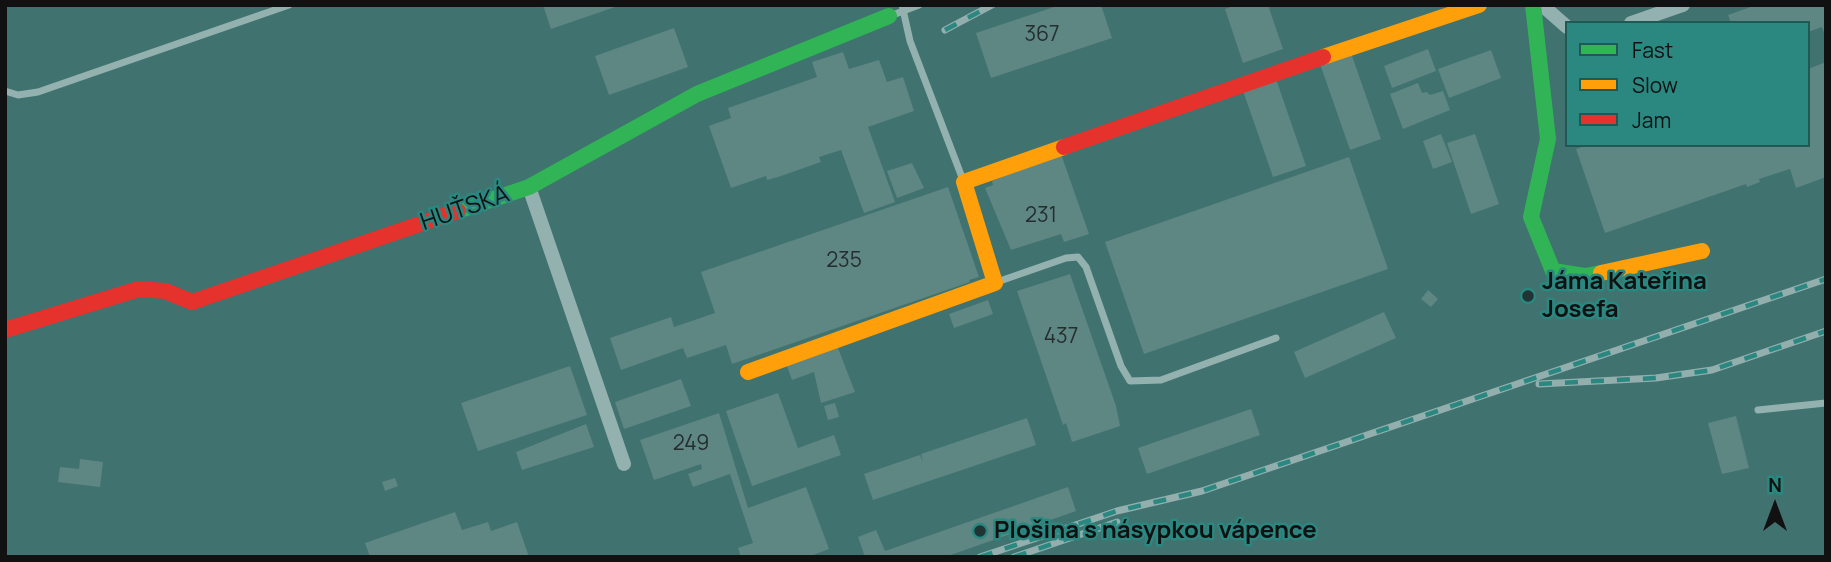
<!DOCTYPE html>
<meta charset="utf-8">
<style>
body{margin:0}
#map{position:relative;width:1831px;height:562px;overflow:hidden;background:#40726f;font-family:Manrope,sans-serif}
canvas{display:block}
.frame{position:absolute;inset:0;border:7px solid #111;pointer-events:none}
.legend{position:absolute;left:1565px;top:21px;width:245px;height:126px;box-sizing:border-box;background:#2a8881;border:2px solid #205854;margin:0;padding:9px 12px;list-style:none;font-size:21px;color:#111}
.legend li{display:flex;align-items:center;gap:14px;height:35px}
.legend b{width:35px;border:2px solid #205854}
.north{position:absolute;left:1740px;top:471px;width:70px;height:70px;-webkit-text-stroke:5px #2a8881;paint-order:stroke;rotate:0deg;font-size:19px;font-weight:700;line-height:28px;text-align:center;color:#111}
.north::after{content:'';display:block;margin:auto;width:24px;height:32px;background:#111;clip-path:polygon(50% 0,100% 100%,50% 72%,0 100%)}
</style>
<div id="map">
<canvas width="1831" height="562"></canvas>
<div class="frame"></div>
<ul class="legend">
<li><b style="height:9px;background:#30b455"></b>Fast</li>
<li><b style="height:9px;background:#ff9f0a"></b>Slow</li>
<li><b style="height:9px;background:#e5322d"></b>Jam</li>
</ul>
<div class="north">N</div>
</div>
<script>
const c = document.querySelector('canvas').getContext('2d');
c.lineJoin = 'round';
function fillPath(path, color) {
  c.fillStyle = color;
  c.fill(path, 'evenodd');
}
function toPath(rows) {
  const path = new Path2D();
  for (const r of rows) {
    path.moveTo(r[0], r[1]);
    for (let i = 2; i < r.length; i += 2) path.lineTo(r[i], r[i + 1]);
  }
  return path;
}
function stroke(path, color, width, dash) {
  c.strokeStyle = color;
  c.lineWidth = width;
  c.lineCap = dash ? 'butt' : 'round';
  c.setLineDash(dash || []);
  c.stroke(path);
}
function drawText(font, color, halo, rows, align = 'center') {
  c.font = font + ' Manrope,sans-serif';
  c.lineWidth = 5;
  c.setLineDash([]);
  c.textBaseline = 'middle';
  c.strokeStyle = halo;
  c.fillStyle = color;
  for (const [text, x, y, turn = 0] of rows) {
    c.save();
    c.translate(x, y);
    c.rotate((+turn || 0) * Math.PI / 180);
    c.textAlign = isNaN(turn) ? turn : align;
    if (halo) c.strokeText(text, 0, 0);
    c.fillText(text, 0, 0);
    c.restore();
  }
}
const building = toPath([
 [543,5,618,5,618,6,551,29],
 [1060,5,1101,5,1112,38,991,78,976,33],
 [1237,5,1268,5,1283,49,1243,63,1225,9],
 [1756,5,1826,5,1826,38,1822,27,1808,32,1808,23,1731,23,1728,15],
 [674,28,688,67,609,95,595,56],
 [1428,49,1436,71,1392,88,1384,66],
 [1350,50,1381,139,1350,150,1319,61],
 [1491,50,1501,78,1449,98,1438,69],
 [843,52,849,69,879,60,887,82,903,77,914,111,868,127,895,202,864,213,841,150,819,157,821,162,778,177,767,180,766,176,731,188,709,126,731,118,728,108,817,77,812,62],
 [1826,62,1826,177,1796,188,1790,169,1759,179,1760,182,1747,187,1746,184,1605,233,1576,149,1587,145,1808,145,1808,69],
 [1275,76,1306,166,1273,177,1242,88],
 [1418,83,1422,93,1427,92,1430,95,1443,91,1450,110,1403,129,1390,94],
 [1441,134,1452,162,1433,169,1423,141],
 [1475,134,1499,204,1471,214,1447,143],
 [1061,154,1089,234,1064,242,1061,234,1011,250,985,188,993,185,992,181],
 [1349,157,1388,269,1144,354,1105,242],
 [912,163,924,188,897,198,887,171],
 [948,187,979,277,969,280,970,282,732,364,726,345,687,358,683,348,621,370,610,338,671,317,674,327,715,313,701,272],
 [1070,274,1116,406,1120,426,1072,442,1066,423,1063,425,1017,291],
 [1428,290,1438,299,1431,307,1421,299],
 [988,300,993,314,954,328,949,314],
 [1384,312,1396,338,1305,378,1294,352],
 [838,348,855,392,821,403,814,372,792,380,787,366],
 [570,366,587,415,478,451,461,403],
 [681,379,691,406,624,429,615,402],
 [778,393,798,448,834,435,841,455,752,486,726,411],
 [835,403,839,417,828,420,824,406],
 [1251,409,1260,435,1147,474,1138,448],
 [719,413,748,508,806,487,829,549,808,557,741,557,738,548,753,543,730,474,693,487,688,474,702,469,701,464,654,480,640,440],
 [1736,416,1749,468,1722,474,1708,423],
 [1027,418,1036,445,873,500,864,474,920,455,923,463,921,454],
 [586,424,594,447,522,470,516,452],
 [80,459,103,462,100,487,58,482,60,467,79,469],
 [395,478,398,486,385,491,382,482],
 [1068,487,1076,511,945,557,865,557,858,537,876,530,885,551],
 [455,512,462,530,488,522,491,531,517,522,529,557,370,557,365,543]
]);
const lane = toPath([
 [902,5,910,41,963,180],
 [890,16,919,5],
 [5,91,18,95,38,92,289,5],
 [997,282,1066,258,1078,257,1086,267,1121,366,1130,381,1161,380,1276,338],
 [1758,410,1826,403]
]);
const street = toPath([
 [1542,5,1567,27],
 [1631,23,1683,5],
 [529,187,624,464]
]);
const fast = toPath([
 [1533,5,1548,139,1531,217,1553,271,1585,276,1601,273],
 [458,211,529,187,697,94,889,16]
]);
const slow = toPath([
 [1323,57,1479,5],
 [1601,273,1702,251],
 [748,372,995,283,964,182,1064,147]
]);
const jam = toPath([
 [1064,147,1323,57],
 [5,330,139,289,165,291,192,302,458,211]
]);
const rail = toPath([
 [945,30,992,5],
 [1539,384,1656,378,1712,370,1826,331],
 [980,557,1117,511,1202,491,1826,279],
 [1014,557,1117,522]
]);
const markers = [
 [1528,296,7,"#213332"],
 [980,531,7,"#213332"]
];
const numberNames = [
 ["367",1042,35],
 ["231",1041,216],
 ["235",844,261],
 ["437",1061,337],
 ["249",691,444]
];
const streetNames = [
 ["HUŤSKÁ",465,209,-19]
];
const poiNames = [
 ["Jáma Kateřina",1542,282],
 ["Josefa",1542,310],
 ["Plošina s násypkou vápence",994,531]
];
fillPath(building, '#5e8683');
stroke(lane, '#93b1af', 7);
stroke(street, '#93b1af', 14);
stroke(fast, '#30b455', 16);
stroke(slow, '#ff9f0a', 16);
stroke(jam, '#e5322d', 16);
stroke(rail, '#92afae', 7);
stroke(rail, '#2a8881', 4.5, [13]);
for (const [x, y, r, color] of markers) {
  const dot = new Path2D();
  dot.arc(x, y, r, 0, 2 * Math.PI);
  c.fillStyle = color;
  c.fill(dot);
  stroke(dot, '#2a8881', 2.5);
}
drawText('21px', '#242e2e', null, numberNames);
drawText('24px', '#111', '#2a8881', streetNames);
drawText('bold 24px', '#111', '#2a8881', poiNames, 'left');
</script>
